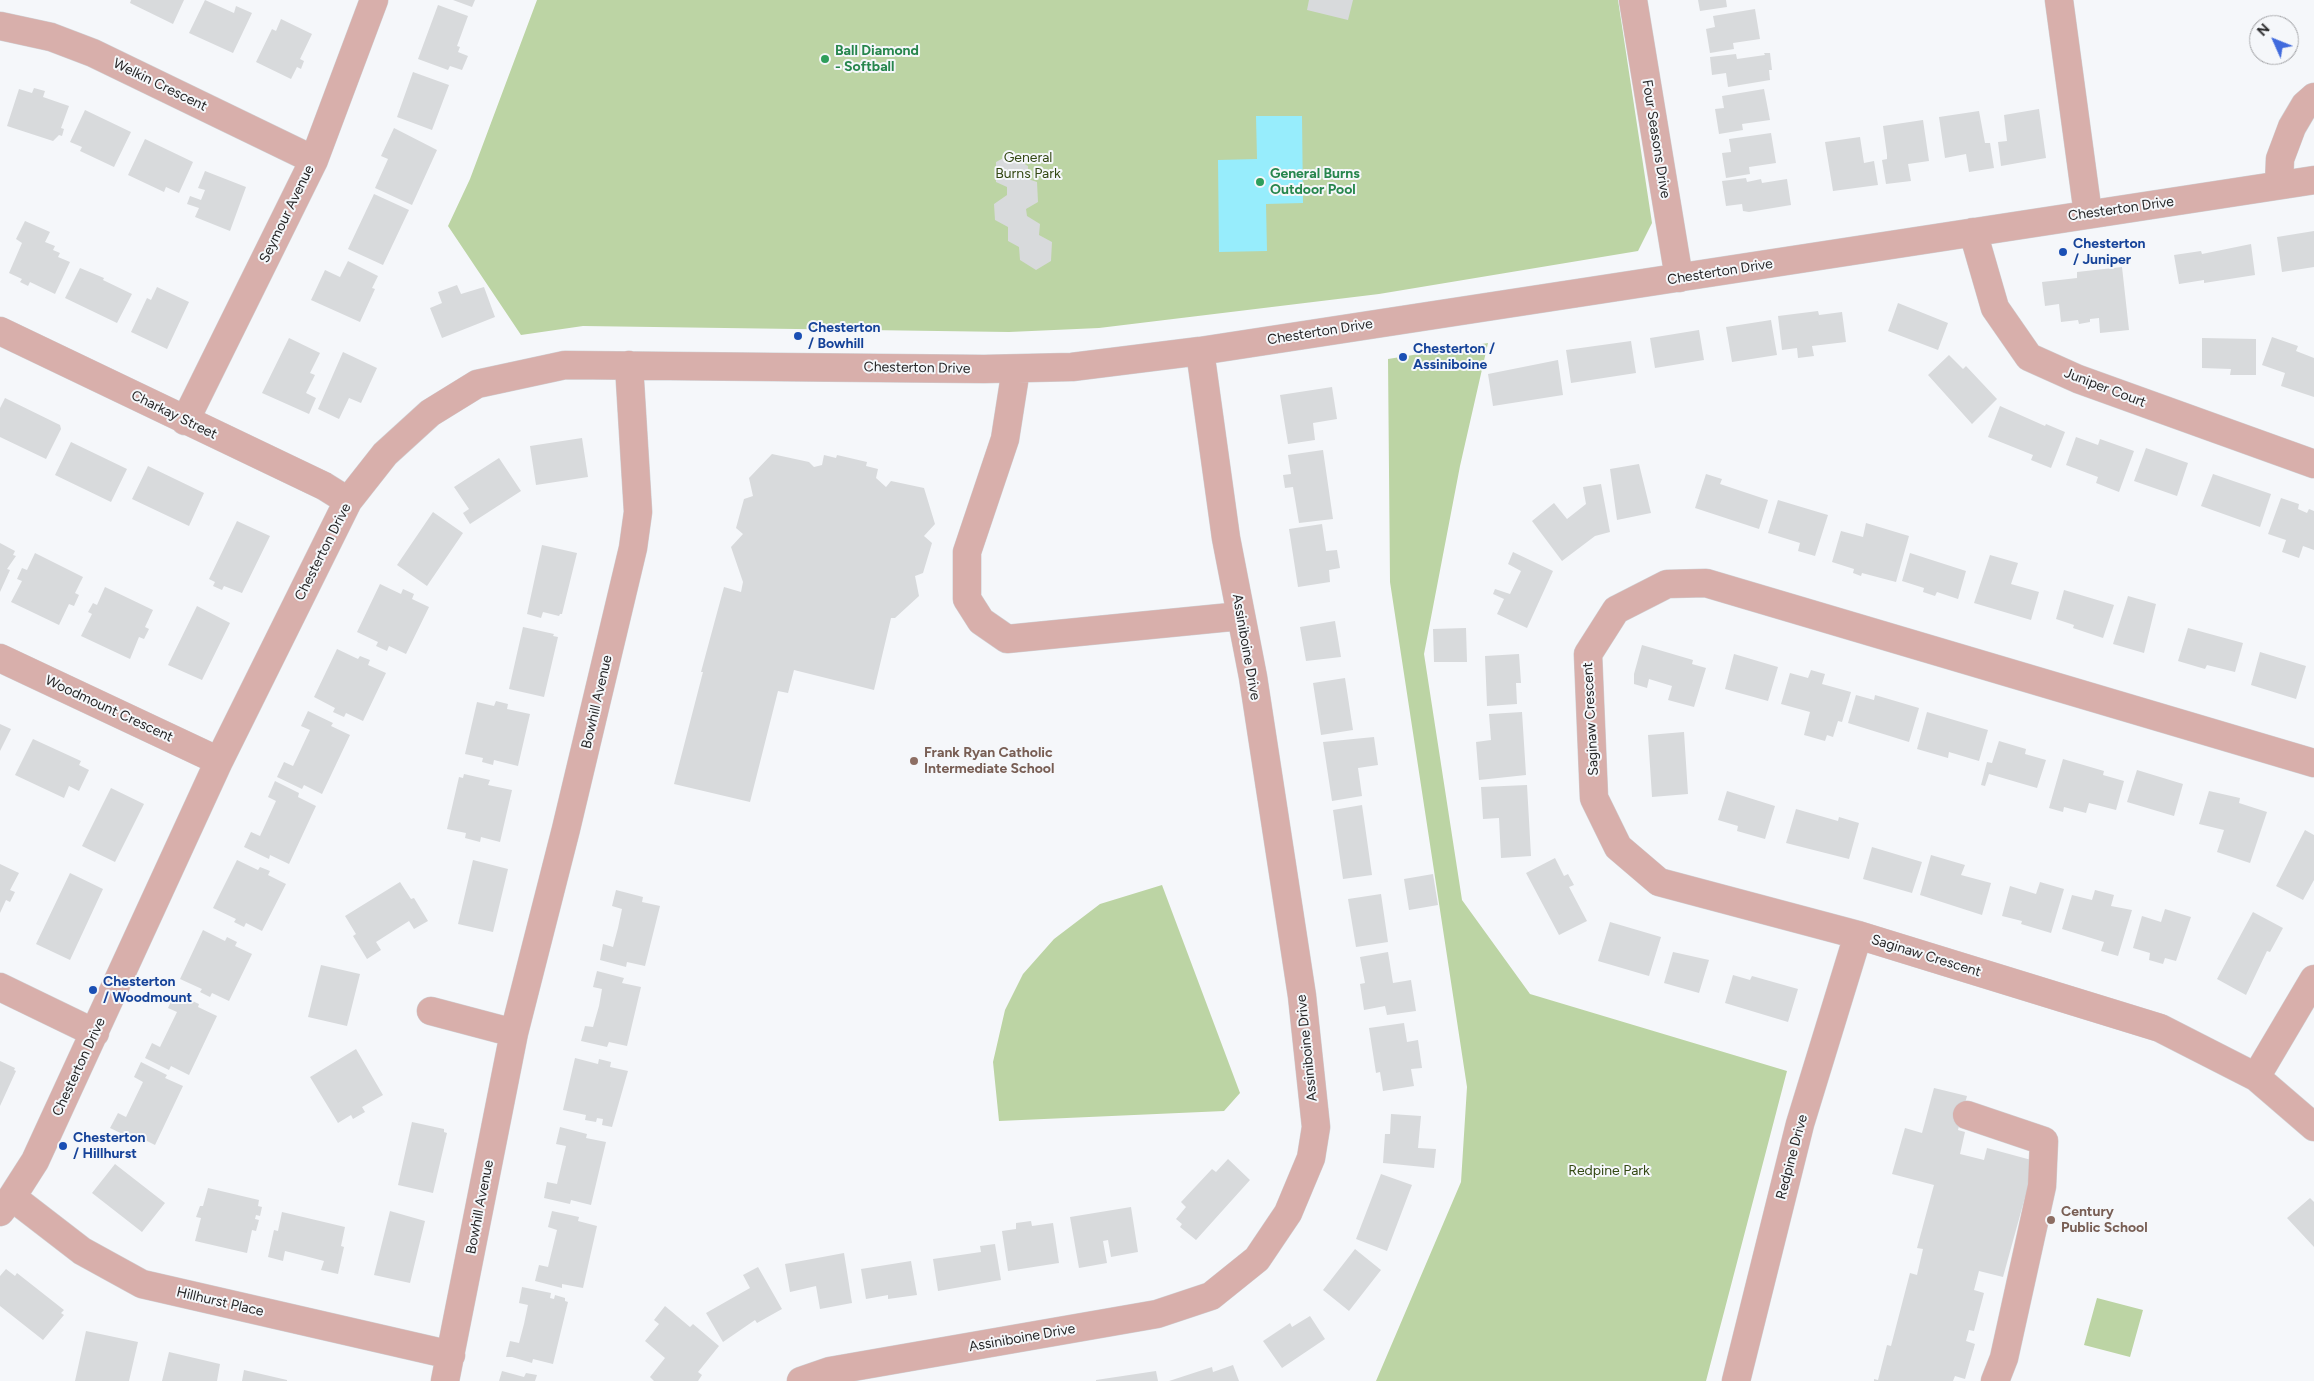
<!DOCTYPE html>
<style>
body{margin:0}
#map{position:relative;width:2314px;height:1381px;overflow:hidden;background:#f5f7fa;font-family:Figtree,sans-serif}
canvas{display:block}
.north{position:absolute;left:2249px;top:15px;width:50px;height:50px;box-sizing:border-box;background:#f5f7fa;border:1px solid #a2a3a6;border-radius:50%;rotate:314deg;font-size:14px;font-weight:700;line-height:20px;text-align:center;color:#262627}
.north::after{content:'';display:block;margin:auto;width:18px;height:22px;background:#416bdd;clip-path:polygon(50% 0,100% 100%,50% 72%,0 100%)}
</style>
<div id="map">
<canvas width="2314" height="1381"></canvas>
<div class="north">N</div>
</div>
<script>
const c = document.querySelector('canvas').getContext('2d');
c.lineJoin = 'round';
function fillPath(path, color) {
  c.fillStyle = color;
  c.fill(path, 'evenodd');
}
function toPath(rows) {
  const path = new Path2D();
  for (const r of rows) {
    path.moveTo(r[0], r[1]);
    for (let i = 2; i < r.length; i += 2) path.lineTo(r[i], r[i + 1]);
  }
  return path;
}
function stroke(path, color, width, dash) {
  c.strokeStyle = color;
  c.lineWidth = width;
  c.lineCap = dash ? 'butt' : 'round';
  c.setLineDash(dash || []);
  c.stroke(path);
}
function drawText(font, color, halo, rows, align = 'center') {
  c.font = font + ' Figtree,sans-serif';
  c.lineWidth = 4;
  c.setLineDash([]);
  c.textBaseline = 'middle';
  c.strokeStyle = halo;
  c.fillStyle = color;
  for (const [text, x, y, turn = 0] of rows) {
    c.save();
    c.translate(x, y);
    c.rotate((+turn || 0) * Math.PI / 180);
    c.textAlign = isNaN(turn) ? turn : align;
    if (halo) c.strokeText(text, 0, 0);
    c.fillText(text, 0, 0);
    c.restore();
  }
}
const green = toPath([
 [537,0,1618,0,1652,223,1638,251,1379,294,1099,328,1009,332,583,326,521,335,448,226,470,179],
 [1488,343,1460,466,1424,654,1462,900,1530,994,1787,1071,1706,1381,1376,1381,1461,1182,1467,1087,1390,582,1388,359],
 [1162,885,1240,1093,1224,1111,999,1121,993,1062,1005,1010,1023,974,1054,939,1100,904],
 [2097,1298,2143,1310,2130,1357,2084,1345]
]);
const water = toPath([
 [1256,116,1302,116,1303,203,1266,204,1267,251,1219,252,1218,160,1257,159]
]);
const building = toPath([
 [131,0,184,0,173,24,130,3],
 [205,0,234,13,236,6,252,13,233,53,189,33],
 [453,0,475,0,472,7],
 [1309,0,1353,0,1348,20,1307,10],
 [1698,0,1726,0,1727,7,1700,11],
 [438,5,468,16,457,46,460,47,458,52,468,56,462,70,450,66,448,70,418,59],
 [1755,9,1760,39,1733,43,1734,49,1710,53,1706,29,1715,27,1713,16],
 [281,19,312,34,300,59,304,61,301,69,297,67,291,79,256,62,272,29,276,31],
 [1764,53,1770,53,1772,70,1769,70,1770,80,1728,87,1726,73,1712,75,1710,57,1736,54,1737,59,1765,55],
 [413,72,449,85,432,130,397,117],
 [34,88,45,91,43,97,69,106,61,128,64,129,62,136,59,135,53,141,7,126,19,89,32,93],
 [1764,89,1770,120,1742,124,1743,130,1719,134,1715,109,1724,108,1722,96],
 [2039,109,2046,158,2001,166,1998,142,2007,141,2004,115],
 [85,110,131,132,114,167,80,151,82,147,70,142],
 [1979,111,1985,143,1990,143,1994,168,1969,172,1966,154,1945,158,1939,117],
 [1923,120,1929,161,1908,164,1911,181,1886,184,1882,160,1887,159,1887,155,1883,126],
 [394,128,437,150,412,205,375,188,388,159,381,156],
 [1771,133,1776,163,1749,167,1750,174,1726,178,1722,153,1731,152,1729,139],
 [1860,137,1864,163,1874,161,1878,185,1833,191,1825,142],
 [145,139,193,162,179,193,166,187,164,192,128,175],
 [1009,155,1028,166,1028,179,1037,182,1038,202,1026,209,1027,216,1040,224,1039,235,1052,242,1051,261,1036,270,1020,260,1019,247,1008,241,1008,227,995,220,994,204,1007,195,1007,187,996,182,996,162],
 [205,171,246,187,230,231,195,217,199,208,187,204,190,196,201,200,205,190,198,188],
 [1746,178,1747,182,1761,179,1762,183,1787,179,1791,205,1749,212,1743,211,1742,204,1726,206,1722,181],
 [374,194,409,210,383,265,348,249],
 [25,221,50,232,45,242,55,246,53,250,60,253,58,257,70,262,55,294,30,282,28,286,20,282,22,279,9,273,22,243,16,239],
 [2314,231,2314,267,2282,272,2277,237],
 [2251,244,2255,275,2204,283,2204,280,2179,284,2174,255,2201,251,2202,254],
 [348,261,378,276,372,288,375,289,360,322,311,300,325,270,340,277],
 [2122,267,2129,330,2100,333,2099,318,2090,319,2090,322,2079,324,2078,320,2061,322,2059,304,2045,306,2042,282,2077,278,2077,272],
 [80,268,104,278,103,280,132,294,117,323,65,298],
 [457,285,461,294,484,287,495,317,442,338,430,308,442,303,438,292],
 [157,287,189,302,167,349,131,332,147,298,151,300],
 [1898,303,1948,323,1938,350,1888,331],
 [1818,311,1819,315,1842,312,1846,342,1812,346,1814,356,1798,358,1797,348,1782,350,1778,316],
 [1771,320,1777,355,1732,362,1726,327],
 [1699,330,1704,360,1655,368,1650,338],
 [2272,337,2298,346,2296,351,2314,358,2314,397,2281,386,2285,373,2262,365],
 [289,338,320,353,310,373,315,375,306,393,316,398,309,414,262,393],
 [2202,338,2256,339,2256,375,2230,375,2231,369,2202,368],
 [1631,341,1636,373,1571,383,1566,350],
 [343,352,377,368,361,403,349,398,339,419,318,409],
 [1949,355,1963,369,1966,366,1997,399,1972,424,1928,375],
 [1558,360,1563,395,1493,406,1488,374],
 [1332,387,1337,419,1313,423,1315,440,1288,444,1280,395],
 [5,398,60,425,61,429,46,459,0,437,0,408],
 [2000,406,2045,426,2046,424,2065,432,2051,468,2031,460,2033,455,1988,437],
 [2076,437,2098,445,2100,439,2134,451,2119,492,2096,483,2098,477,2066,465],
 [582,438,588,477,536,485,530,446],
 [71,442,127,469,111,502,55,475],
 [2146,448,2188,463,2177,496,2134,481],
 [1323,450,1333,519,1299,523,1293,487,1285,488,1283,475,1291,474,1288,455],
 [772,454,809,462,814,467,822,465,824,455,836,458,837,455,867,462,866,466,878,469,876,478,886,487,891,481,924,488,935,524,924,536,932,543,923,573,915,576,919,596,895,618,891,618,874,690,794,670,788,693,778,691,750,802,674,784,703,672,701,672,724,587,741,592,743,582,731,547,743,534,736,528,744,499,753,496,749,478],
 [499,458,521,491,470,524,463,513,469,509,454,487],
 [1639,464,1651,513,1617,520,1610,469],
 [148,466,204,493,189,526,132,499],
 [1706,474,1722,479,1720,484,1768,500,1759,529,1695,508],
 [2213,474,2271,494,2260,527,2201,506],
 [1601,484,1610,532,1595,536,1562,561,1532,521,1554,503,1567,519,1586,504,1583,487],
 [2281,498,2299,504,2298,509,2307,513,2309,509,2314,511,2314,550,2303,546,2299,558,2282,552,2286,540,2268,534],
 [1778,500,1828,515,1815,556,1798,551,1800,543,1768,533],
 [433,512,463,533,427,586,397,565],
 [237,521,270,536,242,593,224,586,222,590,213,586,215,582,209,579],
 [1866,523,1909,536,1896,582,1862,573,1861,576,1853,573,1854,569,1832,562,1841,531,1863,537],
 [1322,524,1326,551,1337,550,1340,568,1329,570,1330,582,1298,587,1289,529],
 [0,543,15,551,13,555,16,556,7,569,10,570,0,592],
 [542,545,577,553,562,614,560,614,559,616,543,612,541,618,527,614],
 [1513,552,1553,571,1527,628,1497,614,1504,599,1493,594,1495,589,1510,594,1521,571,1508,564],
 [35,553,83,577,75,593,79,595,74,606,69,604,59,625,11,602,22,581,17,579,22,568,27,570],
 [1910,553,1966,571,1958,599,1937,592,1935,596,1923,592,1924,588,1902,581],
 [1990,555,2018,563,2011,584,2039,592,2031,620,1974,603],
 [380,584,401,594,403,589,414,594,412,599,429,607,406,654,389,646,387,651,376,646,378,642,357,632],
 [105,587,153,610,145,627,149,629,144,639,139,637,130,659,81,636,92,614,88,612,93,603,97,605],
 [2064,590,2114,605,2103,638,2073,628,2074,625,2056,619],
 [2128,596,2156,604,2144,653,2113,644],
 [197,606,230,623,202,680,168,665],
 [1335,621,1341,657,1306,661,1300,627],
 [523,627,554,634,553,636,558,637,544,697,509,689],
 [1466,628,1467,662,1434,662,1433,629],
 [2188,628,2243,643,2235,672,2207,665,2205,669,2178,661],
 [1642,645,1693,660,1692,664,1706,668,1694,707,1668,700,1672,686,1649,679,1647,688,1634,684,1634,674],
 [337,649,358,659,360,656,370,660,368,665,386,673,363,721,346,713,344,717,333,712,335,708,314,697],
 [2260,652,2306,666,2296,699,2251,685],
 [1519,654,1521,683,1516,683,1517,704,1487,706,1485,656],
 [1734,654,1778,667,1768,701,1725,689],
 [1811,670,1825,674,1822,684,1851,692,1842,722,1838,721,1833,737,1827,735,1825,741,1804,735,1810,712,1781,704,1790,673,1808,678],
 [1345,678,1353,730,1321,735,1313,683],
 [1856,695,1874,700,1875,695,1919,708,1909,742,1848,723],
 [496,701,508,704,507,709,530,714,518,766,494,760,493,765,482,762,483,758,465,754,477,702,494,706],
 [308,711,333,723,331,726,350,735,322,794,304,785,302,789,277,777,284,762,293,766,310,730,301,726],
 [1522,712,1526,775,1479,780,1476,742,1491,740,1489,714],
 [1927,712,1988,730,1979,761,1949,752,1948,758,1917,749],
 [0,724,11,729,0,751],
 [1684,732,1688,794,1652,797,1648,735],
 [1374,737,1378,765,1358,768,1362,796,1332,801,1323,742],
 [33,739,81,761,79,765,89,770,79,791,69,786,64,798,15,775],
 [1999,741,2026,749,2025,754,2046,760,2037,788,1989,774,1985,786,1981,785,1987,762,1992,763],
 [2063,759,2104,771,2103,775,2124,781,2116,810,2089,803,2086,813,2064,807,2063,812,2049,808],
 [2137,770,2183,784,2174,816,2127,802],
 [464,774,490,780,488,785,512,790,500,842,481,837,480,842,465,838,466,833,447,829,459,777,463,778],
 [275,781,299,793,298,797,316,806,289,864,270,855,269,859,244,847,251,832,260,836,276,801,268,797],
 [1527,785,1531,856,1501,858,1499,818,1483,819,1481,787],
 [111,788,144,804,115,862,82,846],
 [1727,791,1775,806,1765,839,1737,831,1738,826,1718,820],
 [2209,791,2240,798,2239,803,2267,812,2250,863,2217,852,2224,830,2199,824],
 [1362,805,1372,875,1343,879,1333,810],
 [1796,809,1838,821,1839,817,1859,823,1849,859,1786,843],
 [2305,830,2314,835,2314,880,2303,900,2276,886],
 [1872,847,1922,862,1912,893,1863,879],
 [1931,855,1965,865,1961,875,1991,883,1982,915,1920,895],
 [1555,858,1564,876,1568,874,1574,885,1569,887,1587,921,1559,935,1526,873],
 [237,860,258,870,260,867,270,871,268,875,286,884,262,931,246,923,244,927,234,922,236,919,213,908],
 [473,860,508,869,493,932,458,924],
 [0,864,19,873,10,890,15,892,10,902,6,900,0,913],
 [70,873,103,889,70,960,36,944],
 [1433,874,1438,905,1409,910,1404,879],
 [400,882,411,899,414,898,428,921,414,929,409,921,376,942,381,950,367,959,353,936,356,934,345,916],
 [2040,882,2064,889,2051,933,2021,924,2022,921,2002,916,2010,886,2036,894],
 [616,890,643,897,642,902,660,906,645,966,627,962,626,967,600,960,603,944,613,947,618,928,622,909,612,906],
 [2095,890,2114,895,2111,906,2132,910,2118,956,2101,951,2104,942,2062,929,2072,895,2092,900],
 [1381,894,1388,942,1356,947,1348,899],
 [2165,909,2191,917,2176,961,2165,958,2163,964,2149,960,2150,953,2133,948,2142,916,2161,922],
 [2253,912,2283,928,2270,952,2267,951,2246,995,2217,979],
 [1610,922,1661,937,1649,976,1598,961],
 [203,930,225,941,227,937,237,942,235,946,252,954,229,1001,212,993,210,997,200,992,202,989,180,979],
 [1388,952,1393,983,1411,980,1416,1011,1387,1015,1385,1006,1364,1010,1360,984,1365,983,1360,957],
 [1673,952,1709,960,1699,993,1664,983],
 [321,965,360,974,347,1026,308,1017],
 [597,971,624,978,622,983,641,987,627,1046,609,1042,607,1047,581,1041,585,1026,593,1027,599,1006,602,989,593,987],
 [1733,975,1750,980,1752,976,1798,989,1788,1022,1725,1003],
 [175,993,199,1004,198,1007,217,1016,189,1075,171,1066,169,1070,145,1058,152,1043,160,1047,177,1012,168,1008],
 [1404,1023,1407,1042,1418,1040,1422,1068,1411,1069,1414,1086,1383,1091,1380,1072,1376,1073,1369,1028],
 [356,1049,383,1095,362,1107,365,1112,353,1119,351,1115,338,1123,310,1077],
 [575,1058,598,1064,599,1059,611,1062,610,1067,628,1071,612,1127,602,1125,603,1119,597,1118,596,1122,585,1120,586,1115,563,1110],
 [0,1061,15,1068,14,1070,16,1071,0,1106],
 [141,1062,167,1075,165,1078,183,1086,155,1145,137,1136,135,1140,110,1128,118,1113,126,1117,143,1082,134,1077],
 [1934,1088,1967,1096,1958,1130,1965,1132,1960,1154,1984,1160,1987,1148,2035,1161,2003,1277,1979,1271,1974,1290,1984,1293,1974,1331,1969,1330,1966,1341,1975,1344,1965,1379,1955,1376,1953,1381,1874,1381,1874,1379,1878,1380,1887,1345,1891,1346,1910,1273,1917,1275,1923,1249,1917,1248,1934,1185,1892,1174,1905,1128,1922,1133],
 [1391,1114,1421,1116,1418,1148,1436,1149,1434,1168,1383,1163,1385,1134,1390,1134],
 [412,1122,444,1129,444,1132,447,1133,433,1193,398,1185],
 [560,1127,587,1134,586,1138,606,1142,591,1205,571,1200,570,1204,544,1198,547,1182,557,1184,566,1146,556,1144],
 [1228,1159,1250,1180,1196,1240,1180,1227,1182,1224,1176,1219,1186,1207,1181,1202,1212,1169,1216,1172],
 [115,1164,165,1203,142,1232,92,1193],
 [1381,1174,1412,1185,1387,1251,1356,1239],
 [208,1188,259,1200,258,1206,262,1207,260,1216,256,1215,255,1219,259,1220,256,1231,252,1230,247,1253,195,1241,201,1218,196,1217,200,1206,203,1206],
 [2310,1198,2314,1202,2314,1247,2287,1218],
 [1131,1207,1138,1252,1111,1257,1108,1240,1103,1241,1107,1263,1079,1268,1070,1217],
 [390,1211,425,1221,410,1283,374,1275],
 [552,1211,579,1217,578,1221,597,1226,583,1288,562,1284,562,1288,535,1281,539,1265,548,1267,557,1230,548,1227],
 [282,1212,345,1227,341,1246,344,1247,338,1274,321,1270,324,1261,305,1256,285,1251,283,1261,268,1257,274,1230,278,1231],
 [1031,1221,1032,1226,1053,1223,1059,1263,1008,1271,1002,1231,1016,1229,1016,1223],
 [995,1244,1001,1280,938,1291,933,1259,981,1252,980,1246],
 [1355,1249,1381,1270,1349,1311,1323,1290],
 [844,1253,852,1303,820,1309,816,1286,790,1292,785,1264],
 [911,1261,917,1295,888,1299,888,1295,866,1299,861,1269],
 [758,1267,782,1309,757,1323,755,1320,723,1342,706,1313,750,1288,743,1275],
 [6,1269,15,1276,17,1273,64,1310,61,1313,64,1315,43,1340,0,1306,0,1276],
 [522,1287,551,1293,550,1298,554,1299,555,1295,565,1298,565,1301,568,1302,553,1364,533,1359,532,1363,512,1357,506,1357,510,1341,519,1343,524,1324,528,1305,519,1303],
 [665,1306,690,1327,693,1324,719,1346,698,1372,702,1375,698,1381,654,1381,650,1377,665,1358,645,1341,659,1324,654,1320],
 [1310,1316,1325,1339,1282,1368,1263,1341,1290,1323,1292,1327],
 [86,1331,138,1342,129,1381,75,1381],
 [169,1352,220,1364,217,1381,162,1381],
 [1233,1365,1239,1381,1169,1381,1212,1367,1213,1372],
 [244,1370,287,1380,287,1381,242,1381],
 [502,1371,524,1377,526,1373,537,1375,535,1381,499,1381],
 [1156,1371,1158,1381,1096,1381,1096,1380]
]);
const minor = toPath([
 [1633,0,1679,278],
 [2059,0,2088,214],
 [0,26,51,37,93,53,314,160],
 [2279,185,2280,159,2292,127,2305,105,2314,97],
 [1973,232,1995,308,2029,357,2078,379,2314,464],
 [0,331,324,486,348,501],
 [1016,369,1005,439,967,552,967,599,981,621,1007,639,1241,616],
 [185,421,314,160,374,0],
 [0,658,219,761],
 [2314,763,1706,583,1667,584,1616,610,1588,654,1594,798,1618,847,1659,882,1858,935,2160,1028,2256,1077,2314,1127],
 [0,987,95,1033],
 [431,1011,514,1033],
 [2256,1077,2314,979],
 [1967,1115,2044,1141,2042,1186,2004,1358,1995,1381],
 [12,1197,82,1251,142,1284,451,1355],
 [0,1212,12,1197,35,1161,219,761,348,501,385,454,430,413,477,384,565,365,984,369,1072,367,1200,351,2314,180],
 [445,1381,514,1033,566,829,633,548,638,512,629,365],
 [801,1381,830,1371,1157,1314,1211,1296,1257,1259,1288,1213,1311,1158,1316,1127,1302,996,1253,677,1226,538,1200,351],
 [1736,1381,1800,1124,1858,935]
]);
const markers = [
 [825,59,5,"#2e9e5b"],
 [1260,182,5,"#2e9e5b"],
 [2063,252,5,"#1a4fb4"],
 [798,336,5,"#1a4fb4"],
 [1403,357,5,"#1a4fb4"],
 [914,761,5,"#8d6e63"],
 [93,990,5,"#1a4fb4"],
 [63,1146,5,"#1a4fb4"],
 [2051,1220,5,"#8d6e63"]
];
const leisureNames = [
 ["Ball Diamond",835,51],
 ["- Softball",835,67],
 ["General Burns",1270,174],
 ["Outdoor Pool",1270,190]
];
const streetNames = [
 ["Welkin Crescent",160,85,26],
 ["Four Seasons Drive",1656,139,81],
 ["Chesterton Drive",2121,209,-8],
 ["Seymour Avenue",287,214,-64],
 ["Chesterton Drive",1720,272,-9],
 ["Chesterton Drive",1320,332,-9],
 ["Chesterton Drive",917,368,1],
 ["Juniper Court",2105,388,21],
 ["Charkay Street",174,415,26],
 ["Chesterton Drive",323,552,-63],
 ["Assiniboine Drive",1246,647,80],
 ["Bowhill Avenue",597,702,-77],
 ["Woodmount Crescent",109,709,25],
 ["Saginaw Crescent",1591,719,-93],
 ["Saginaw Crescent",1926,956,17],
 ["Assiniboine Drive",1307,1048,-96],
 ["Chesterton Drive",79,1067,-65],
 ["Redpine Drive",1792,1157,-75],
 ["Bowhill Avenue",480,1207,-79],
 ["Hillhurst Place",220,1302,13],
 ["Assiniboine Drive",1022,1338,-10]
];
const parkNames = [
 ["General",1028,158],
 ["Burns Park",1028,174],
 ["Redpine Park",1609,1171]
];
const transitNames = [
 ["Chesterton",2073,244],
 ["/ Juniper",2073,260],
 ["Chesterton",808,328],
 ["/ Bowhill",808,344],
 ["Chesterton /",1413,349],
 ["Assiniboine",1413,365],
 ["Chesterton",103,982],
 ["/ Woodmount",103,998],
 ["Chesterton",73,1138],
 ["/ Hillhurst",73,1154]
];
const educationNames = [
 ["Frank Ryan Catholic",924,753],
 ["Intermediate School",924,769],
 ["Century",2061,1212],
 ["Public School",2061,1228]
];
fillPath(green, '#bcd4a4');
fillPath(water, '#97edfc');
fillPath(building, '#d8dadc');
stroke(minor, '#d0d1d4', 29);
stroke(minor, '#d8afab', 28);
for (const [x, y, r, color] of markers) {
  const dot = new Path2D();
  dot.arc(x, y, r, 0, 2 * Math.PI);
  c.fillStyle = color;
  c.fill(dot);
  stroke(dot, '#f5f7fa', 2);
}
drawText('bold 14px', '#27864d', '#f5f7fa', leisureNames, 'left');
drawText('14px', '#262627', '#f5f7fa', streetNames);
drawText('14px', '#334813', '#f5f7fa', parkNames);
drawText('bold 14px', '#164399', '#f5f7fa', transitNames, 'left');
drawText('bold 14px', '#785e54', '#f5f7fa', educationNames, 'left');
</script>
